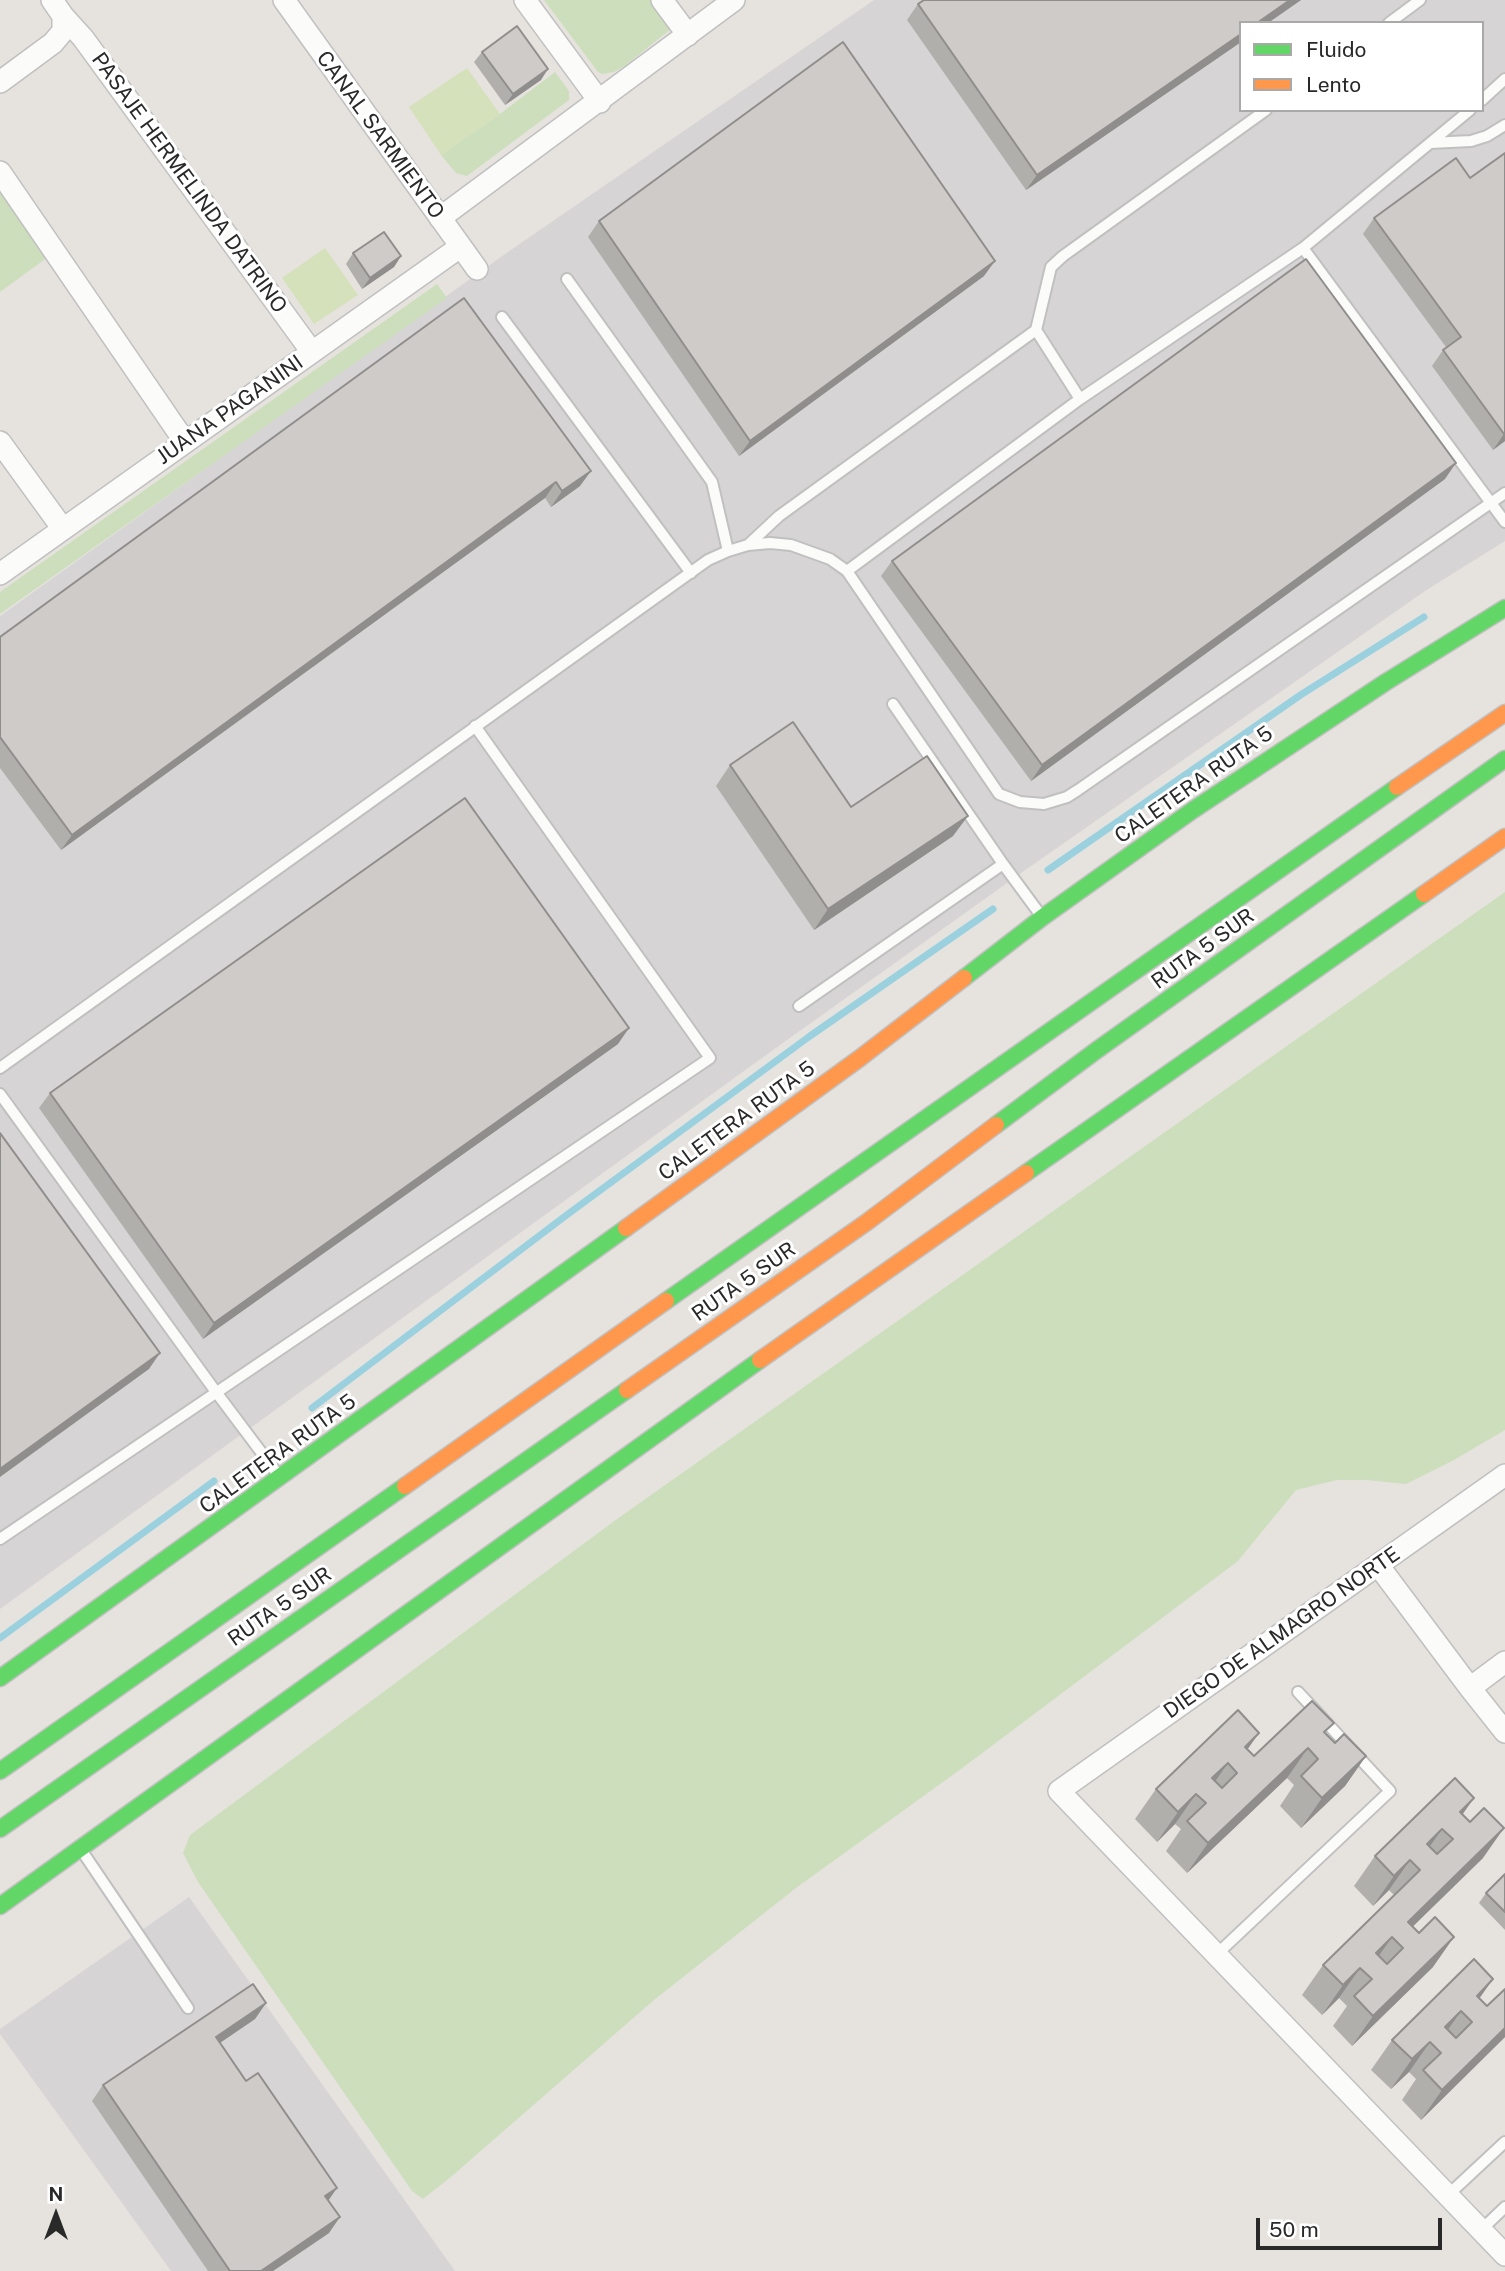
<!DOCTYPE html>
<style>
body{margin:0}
#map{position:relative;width:1505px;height:2271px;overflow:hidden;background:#e6e3df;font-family:"Public Sans",sans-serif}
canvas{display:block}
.legend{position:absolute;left:1239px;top:21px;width:245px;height:91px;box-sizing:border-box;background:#fff;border:2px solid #a9a9a9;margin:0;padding:9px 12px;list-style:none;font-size:21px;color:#292929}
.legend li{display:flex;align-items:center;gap:14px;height:35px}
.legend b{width:35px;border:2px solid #a9a9a9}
.north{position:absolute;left:21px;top:2180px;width:70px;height:70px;-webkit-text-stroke:5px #fff;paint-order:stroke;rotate:0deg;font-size:19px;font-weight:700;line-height:28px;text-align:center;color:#292929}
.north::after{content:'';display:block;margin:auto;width:24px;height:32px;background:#292929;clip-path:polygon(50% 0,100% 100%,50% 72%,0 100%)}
.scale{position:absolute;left:1256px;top:2218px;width:186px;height:32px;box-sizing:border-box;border:4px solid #292929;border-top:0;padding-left:9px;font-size:21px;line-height:24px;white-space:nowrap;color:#292929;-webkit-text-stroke:5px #fff;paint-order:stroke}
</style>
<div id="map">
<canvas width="1505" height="2271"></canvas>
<ul class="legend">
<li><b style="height:9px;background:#63d668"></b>Fluido</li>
<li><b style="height:9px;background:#ff974d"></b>Lento</li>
</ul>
<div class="north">N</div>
<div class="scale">50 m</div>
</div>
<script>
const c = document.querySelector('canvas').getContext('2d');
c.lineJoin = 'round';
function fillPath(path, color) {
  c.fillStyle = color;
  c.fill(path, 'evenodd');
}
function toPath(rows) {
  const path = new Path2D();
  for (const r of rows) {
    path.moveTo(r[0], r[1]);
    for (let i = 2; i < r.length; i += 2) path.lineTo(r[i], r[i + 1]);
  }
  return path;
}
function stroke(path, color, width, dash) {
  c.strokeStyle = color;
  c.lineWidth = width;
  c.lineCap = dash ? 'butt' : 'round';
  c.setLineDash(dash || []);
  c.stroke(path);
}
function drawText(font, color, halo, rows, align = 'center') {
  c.font = font + ' "Public Sans",sans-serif';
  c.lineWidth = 6;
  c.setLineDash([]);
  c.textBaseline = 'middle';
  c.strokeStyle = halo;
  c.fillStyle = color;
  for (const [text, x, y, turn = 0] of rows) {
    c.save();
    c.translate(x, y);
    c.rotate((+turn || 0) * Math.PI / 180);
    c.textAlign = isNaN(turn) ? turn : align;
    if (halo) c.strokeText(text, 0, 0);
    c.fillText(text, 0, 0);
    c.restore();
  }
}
const industrial = toPath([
 [874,0,1505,0,1505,541,1425,591,1024,871,780,1045,0,1609,0,616,505,254],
 [1241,23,1482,23,1482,110,1241,110],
 [189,1897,455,2271,171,2271,0,2034,0,2029]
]);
const green = toPath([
 [544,0,657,0,672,28,626,65,614,72,602,74,598,72],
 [555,72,569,91,569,100,467,176,456,173,441,155,500,114],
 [0,186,48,257,0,292],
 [437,284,447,298,0,614,0,592],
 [1505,892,1505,1430,1454,1460,1406,1484,1366,1480,1337,1480,1296,1490,1238,1561,961,1769,796,1888,654,2000,452,2176,423,2199,412,2191,198,1882,183,1853,190,1835,617,1519]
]);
const pitch = toPath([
 [467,68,500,114,441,155,409,107],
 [325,248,358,295,314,324,282,278]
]);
const stream = toPath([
 [1048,870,1302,694,1424,617],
 [312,1408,568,1214,810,1036,993,909],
 [0,1638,214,1481]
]);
const lane = toPath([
 [1389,23,1420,0],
 [1482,100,1505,79],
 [1430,143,1471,141,1487,136,1505,125],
 [1303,248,1470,110],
 [567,279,712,482,728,551],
 [502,317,691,573],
 [1080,399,1036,330,1051,267,1063,256,1266,110],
 [748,545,779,516,1036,330],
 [847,571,999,794,1020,802,1044,804,1067,797,1078,790,1505,493],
 [893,704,1003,864,1042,917],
 [799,1006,1003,864],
 [0,1068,708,560,728,551,748,545,770,543,791,545,830,559,847,571,1080,399,1303,248,1505,522],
 [0,1094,216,1392,279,1476],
 [0,1539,710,1058,475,726],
 [82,1851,188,2008],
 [1216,1955,1390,1791,1298,1692],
 [1448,2195,1505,2142],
 [1481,2230,1505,2207]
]);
const street = toPath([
 [284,0,477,269],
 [525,0,600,102],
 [662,0,688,35],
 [63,16,83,38,312,352],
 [0,82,53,43,63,31,63,16,52,0],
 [0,172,185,442],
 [440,218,734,0],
 [0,442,63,529],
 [0,574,460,247],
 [1505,1475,1059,1791,1505,2255],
 [1378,1565,1470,1688,1505,1732],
 [1470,1688,1505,1662]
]);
const fast = toPath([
 [964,978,1043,917,1193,810,1386,682,1505,608],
 [996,1125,1097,1050,1505,759],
 [1026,1173,1424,894],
 [666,1301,1397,787],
 [0,1678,626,1228],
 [0,1771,405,1486],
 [0,1829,627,1390],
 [0,1906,760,1360]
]);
const slow = toPath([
 [1397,787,1505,713],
 [1424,894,1505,837],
 [626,1228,860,1058,964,978],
 [760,1360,1026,1173],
 [627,1390,867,1222,996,1125],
 [405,1486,666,1301]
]);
const wall = toPath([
 [1301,0,1268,23,1241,23,1241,42,1026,190,907,20,918,4],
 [482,52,541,80,505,105,474,62],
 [1505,153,1505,441,1493,450,1432,366,1443,350,1446,347,1363,234,1374,218,1470,178],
 [599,221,984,276,739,456,588,237],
 [353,253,401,256,394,267,362,289,346,264],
 [464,298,580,486,551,507,545,498,61,850,0,768,0,637],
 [1445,479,1031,781,881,576,892,561],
 [730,765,851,807,953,836,814,930,716,786],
 [618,1044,203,1339,39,1108,50,1093],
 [1326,1734,1335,1743,1366,1756,1345,1786,1301,1828,1280,1806,1294,1785,1287,1778,1187,1873,1166,1851,1181,1829,1175,1824,1157,1842,1135,1819,1156,1789,1247,1750,1254,1756],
 [1462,1815,1483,1858,1412,1927,1433,1967,1352,2046,1333,2026,1347,2006,1339,1998,1322,2015,1302,1995,1323,1965,1395,1896,1389,1890,1373,1906,1354,1886,1375,1856],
 [1505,1874,1505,1930,1479,1903,1486,1893],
 [1480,1999,1505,2037,1421,2120,1402,2100,1416,2079,1409,2072,1391,2089,1371,2070,1392,2040],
 [266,2003,255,2019,220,2043,328,2200,329,2233,273,2271,208,2271,92,2101,103,2085]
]);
const shadedWall = toPath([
 [1290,0,1301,0,1268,23,1257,23],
 [1241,34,1241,42,1026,190,1037,175],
 [548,69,541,80,505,105,513,94],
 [401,256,394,267,362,289,370,278],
 [995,261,984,276,739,456,750,441],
 [1505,433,1505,441,1493,450,1504,434],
 [1456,463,1445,479,1031,781,1042,765],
 [591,471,580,486,551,507,562,491],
 [556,482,545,498,61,850,72,835],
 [968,816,953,836,814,930,828,909],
 [629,1028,618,1044,203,1339,214,1323],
 [160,1353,149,1369,0,1477,0,1469],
 [1259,1733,1238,1763,1245,1747],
 [1308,1748,1287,1778,1187,1873,1208,1843],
 [1366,1756,1345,1786,1301,1828,1322,1798],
 [1228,1763,1207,1793,1212,1778],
 [1196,1794,1175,1824,1157,1842,1178,1812],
 [1474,1798,1453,1828,1460,1812],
 [1504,1828,1483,1858,1397,1942,1408,1922],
 [1442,1829,1421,1859,1427,1844],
 [1410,1860,1389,1890,1373,1906,1394,1876],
 [1392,1937,1371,1967,1376,1953],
 [1454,1937,1433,1967,1352,2046,1373,2016],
 [1360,1968,1339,1998,1322,2015,1343,1985],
 [1493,1979,1472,2009,1477,1996],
 [266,2003,255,2019,205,2053,216,2037],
 [1461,2011,1440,2041,1445,2027],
 [1505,2028,1505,2037,1421,2120,1442,2090],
 [1430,2042,1409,2072,1391,2089,1412,2059],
 [337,2188,326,2204,325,2196],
 [340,2217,329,2233,273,2271,261,2271]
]);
const building = toPath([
 [924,0,1290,0,1257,23,1241,23,1241,34,1037,175,918,4,924,0],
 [517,26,548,69,513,94,482,52,517,26],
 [843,42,995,261,750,441,599,221,843,42],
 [1505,153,1505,433,1504,434,1443,350,1461,337,1374,218,1456,158,1470,178,1505,153],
 [384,232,401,256,370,278,353,253,384,232],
 [1306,259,1456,463,1042,765,892,561,1306,259],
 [464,298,591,471,562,491,556,482,72,835,0,737,0,637,464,298],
 [793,722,851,807,927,756,968,816,828,909,730,765,793,722],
 [465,798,629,1028,214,1323,50,1093,465,798],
 [0,1133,160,1353,0,1469,0,1133],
 [1312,1701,1334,1723,1324,1732,1335,1743,1344,1734,1366,1756,1322,1798,1301,1776,1318,1759,1308,1748,1208,1843,1187,1821,1206,1803,1196,1794,1178,1812,1156,1789,1238,1710,1259,1733,1245,1747,1254,1756,1312,1701],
 [1228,1763,1237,1773,1222,1788,1212,1778,1228,1763],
 [1455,1778,1474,1798,1460,1812,1470,1822,1484,1808,1504,1828,1408,1922,1419,1933,1435,1917,1454,1937,1373,2016,1354,1996,1372,1979,1360,1968,1343,1985,1323,1965,1420,1870,1410,1860,1394,1876,1375,1856,1455,1778],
 [1442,1829,1453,1839,1437,1854,1427,1844,1442,1829],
 [1392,1937,1403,1948,1387,1964,1376,1953,1392,1937],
 [1505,1874,1505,1912,1486,1893,1505,1874],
 [1474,1959,1493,1979,1477,1996,1487,2006,1505,1989,1505,2028,1442,2090,1423,2070,1441,2053,1430,2042,1412,2059,1392,2040,1474,1959],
 [1461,2011,1472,2022,1456,2038,1445,2027,1461,2011],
 [253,1984,266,2003,216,2037,246,2081,258,2073,337,2188,325,2196,340,2217,261,2271,230,2271,103,2085,253,1984]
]);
const streetNames = [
 ["CANAL SARMIENTO",380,135,54],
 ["PASAJE HERMELINDA DATRINO",189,183,54],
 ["JUANA PAGANINI",230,410,-35],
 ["CALETERA RUTA 5",1194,785,-35],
 ["RUTA 5 SUR",1203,949,-36],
 ["CALETERA RUTA 5",737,1121,-36],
 ["RUTA 5 SUR",744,1282,-35],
 ["CALETERA RUTA 5",278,1454,-36],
 ["RUTA 5 SUR",280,1607,-35],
 ["DIEGO DE ALMAGRO NORTE",1282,1633,-35]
];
fillPath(industrial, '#d7d4d6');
fillPath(green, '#ccdebc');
fillPath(pitch, '#d4e1ba');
stroke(stream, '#9bd1df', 7);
stroke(lane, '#c1c0c0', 14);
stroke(street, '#c1c0c0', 24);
stroke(fast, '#c1c0c0', 19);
stroke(slow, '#c1c0c0', 19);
stroke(lane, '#fbfbfa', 10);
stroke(street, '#fbfbfa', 21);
stroke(fast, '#63d668', 16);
stroke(slow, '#ff974d', 16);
fillPath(wall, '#b1afac');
fillPath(shadedWall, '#908e8c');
fillPath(building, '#cecbc8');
stroke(building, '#908e8c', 2);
drawText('21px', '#292929', '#fff', streetNames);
</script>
